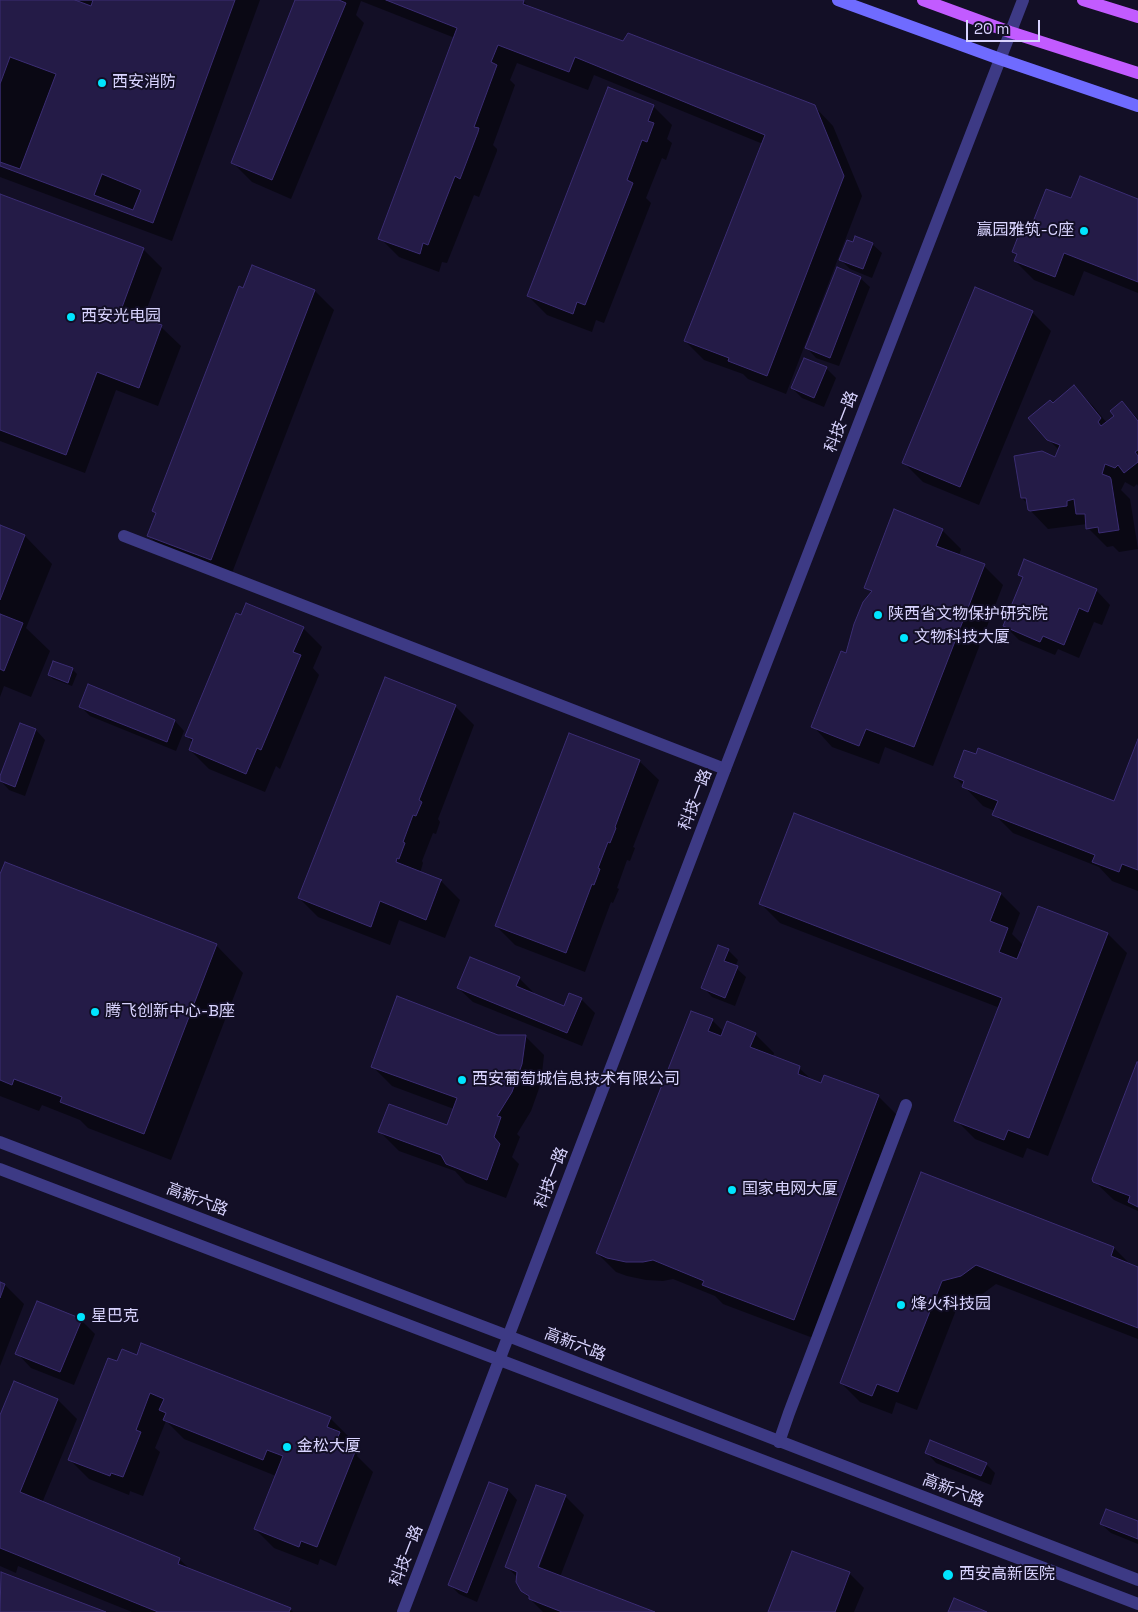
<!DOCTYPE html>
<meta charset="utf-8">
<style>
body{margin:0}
#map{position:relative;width:1138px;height:1612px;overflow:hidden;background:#130f26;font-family:"Space Grotesk",sans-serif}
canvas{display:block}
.scale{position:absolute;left:966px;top:20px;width:74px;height:22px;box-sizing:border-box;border:2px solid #d9d4ff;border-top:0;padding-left:6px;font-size:15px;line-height:18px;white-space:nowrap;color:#d9d4ff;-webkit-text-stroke:4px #130f26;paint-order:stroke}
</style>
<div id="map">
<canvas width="1138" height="1612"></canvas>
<div class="scale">20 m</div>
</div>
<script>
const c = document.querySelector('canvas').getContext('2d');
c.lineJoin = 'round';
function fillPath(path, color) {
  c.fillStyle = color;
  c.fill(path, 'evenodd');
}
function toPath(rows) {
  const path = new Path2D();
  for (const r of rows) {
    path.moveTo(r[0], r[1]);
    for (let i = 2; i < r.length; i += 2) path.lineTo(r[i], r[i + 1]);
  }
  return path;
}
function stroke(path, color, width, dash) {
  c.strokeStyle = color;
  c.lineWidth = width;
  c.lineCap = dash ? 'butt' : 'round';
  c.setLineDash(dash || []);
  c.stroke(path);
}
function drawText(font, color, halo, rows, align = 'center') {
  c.font = font + ' "Space Grotesk","Noto Sans SC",sans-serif';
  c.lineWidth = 4;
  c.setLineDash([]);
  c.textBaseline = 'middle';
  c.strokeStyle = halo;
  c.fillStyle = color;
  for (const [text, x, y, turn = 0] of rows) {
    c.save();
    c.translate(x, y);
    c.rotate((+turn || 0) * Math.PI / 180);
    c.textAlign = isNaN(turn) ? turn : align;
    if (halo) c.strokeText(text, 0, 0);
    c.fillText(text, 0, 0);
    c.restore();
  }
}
const shadow = toPath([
 [0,0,260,0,172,241,0,177],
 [297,0,522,0,531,8,624,43,814,106,833,126,862,196,786,394,748,379,743,374,704,360,685,341,763,144,594,75,588,90,517,63,510,80,515,85,493,145,497,149,497,151,479,197,474,195,447,263,442,262,439,272,399,257,380,238,455,38,361,1,356,15,364,23,291,199,252,182,233,163],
 [653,106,672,125,667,139,672,143,666,160,662,158,646,198,651,203,604,323,596,320,592,332,547,315,528,296],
 [0,195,143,249,162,268,143,319,161,327,181,346,158,406,116,390,85,473,0,441],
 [1072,200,1138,200,1138,293,1084,271,1074,296,1034,280,1015,261,1018,255,1014,251,1030,234],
 [853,244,872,244,882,253,872,278,850,269,841,260],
 [860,278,870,287,839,366,816,358,807,348],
 [244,289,315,291,334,310,230,578,167,554,148,535,156,514,153,511],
 [1032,312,1051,331,979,505,923,482,904,463],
 [826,368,836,378,824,407,802,398,792,388],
 [1074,387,1093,406,1107,423,1116,416,1122,403,1138,419,1138,486,1137,484,1134,487,1125,482,1121,490,1130,499,1138,549,1119,552,1113,546,1107,547,1088,528,1087,524,1048,529,1029,509,1028,504,1022,498,1055,459,1059,450,1048,439,1053,404],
 [0,527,25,536,52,564,26,628,50,651,31,697,4,686,0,697],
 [942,530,961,549,959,556,984,566,1003,585,933,766,885,747,879,764,832,747,813,726,847,655,872,593,866,587],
 [1019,574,1096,590,1110,605,1102,625,1094,622,1079,658,1058,649,1055,655,1019,640,1005,626,1024,579],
 [303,628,322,647,313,668,319,675,280,769,276,766,265,792,209,769,190,750,193,743,187,736],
 [72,669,77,674,72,686,53,679,49,675],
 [88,686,175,721,184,731,176,751,90,716,80,706],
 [455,706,474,725,438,819,440,822,436,834,433,833,422,861,423,863,420,873,441,881,460,900,445,938,399,920,390,945,318,917,299,898],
 [20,725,36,730,45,740,25,796,9,790,0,780],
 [1138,742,1138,891,1112,881,1099,867,1013,833,994,814,995,811,983,806,955,777,1115,802],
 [639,761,659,780,633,847,635,848,630,861,627,860,617,888,619,889,613,903,611,902,585,972,515,945,496,926],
 [795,815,1001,894,1020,913,1012,934,1024,946,1038,908,1108,934,1127,953,1048,1156,1027,1148,1023,1158,975,1139,956,1120,1000,1008,780,923,761,904],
 [0,877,216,945,243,973,171,1160,88,1128,80,1120,42,1105,39,1111,0,1096],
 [728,950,738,960,735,967,746,977,735,1006,712,997,703,987],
 [519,978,534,993,533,995,564,1007,581,999,595,1013,582,1046,473,1002,458,988],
 [712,1020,724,1032,755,1034,774,1053,773,1057,799,1068,813,1081,878,1096,897,1115,813,1338,723,1304,715,1296,673,1279,663,1281,646,1280,627,1276,616,1272,597,1253],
 [498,1036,525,1036,544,1055,541,1083,531,1111,517,1134,520,1137,512,1157,519,1164,506,1198,466,1183,455,1171,399,1151,380,1132,448,1126,454,1109,392,1086,373,1067],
 [1138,1064,1138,1211,1114,1200,1094,1181],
 [921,1174,1114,1248,1132,1266,1138,1268,1138,1339,996,1284,981,1295,960,1300,917,1410,896,1402,892,1414,860,1402,841,1383],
 [0,1283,5,1285,24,1304,0,1366],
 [81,1320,95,1334,74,1385,31,1368,17,1353],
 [109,1360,330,1418,349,1437,348,1441,358,1452,357,1456,373,1472,336,1566,320,1559,318,1565,274,1548,255,1529,276,1476,184,1439,166,1421,155,1448,160,1452,143,1496,130,1491,129,1495,89,1479,70,1460],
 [14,1382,58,1400,77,1419,42,1503,179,1559,191,1570,290,1609,293,1612,132,1612,18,1566,16,1573,0,1566,0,1417],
 [927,1453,986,1464,995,1473,991,1485,936,1463],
 [490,1483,508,1490,517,1500,477,1602,459,1594,450,1585],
 [565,1496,584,1515,560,1577,652,1612,543,1612,522,1591,517,1577,506,1566],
 [561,1505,563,1505,537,1573,535,1572],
 [1138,1522,1138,1544,1111,1533,1101,1524],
 [1,1573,103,1612,0,1612,0,1577],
 [849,1573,864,1588,854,1612,770,1612]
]);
const building = toPath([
 [0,0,235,0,153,223,0,166,0,0],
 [75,0,93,0,91,6,75,0],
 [295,0,339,0,346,3,272,180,231,163,295,0],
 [386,0,524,0,523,4,623,41,628,33,815,105,844,176,767,376,728,361,729,358,684,341,765,135,575,57,569,72,498,45,491,62,497,65,474,127,479,128,478,132,460,179,455,176,428,245,423,243,420,254,378,239,457,28,386,0],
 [10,57,56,74,20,169,0,162,0,84,10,57],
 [608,87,654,105,648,121,654,123,647,142,642,140,627,180,633,183,585,305,577,302,573,314,527,296,608,87],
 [102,174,141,190,133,210,94,195,102,174],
 [1080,176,1138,199,1138,282,1064,253,1055,277,1014,261,1017,254,1012,252,1021,229,1029,232,1046,189,1071,198,1080,176],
 [0,194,144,248,121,310,162,325,139,388,97,372,66,455,0,430,0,194],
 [855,236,873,243,863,269,839,260,847,240,853,242,855,236],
 [252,265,315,290,211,560,147,536,156,513,152,511,239,286,243,288,252,265],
 [837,267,861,277,830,358,805,348,837,267],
 [975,287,1033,311,960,487,902,463,975,287],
 [804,358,827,367,814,398,791,388,804,358],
 [1074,385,1101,418,1098,422,1101,426,1114,416,1110,411,1122,401,1138,421,1138,450,1135,452,1138,456,1138,462,1124,473,1118,465,1115,468,1105,464,1102,474,1110,477,1111,479,1119,530,1099,533,1098,527,1086,529,1085,514,1076,514,1074,499,1067,501,1067,506,1030,511,1028,510,1026,498,1021,498,1014,456,1042,451,1055,457,1060,445,1047,440,1028,418,1050,400,1053,403,1054,402,1074,385],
 [894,509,943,529,936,546,985,564,914,747,866,729,859,746,811,727,841,651,846,653,854,624,863,602,872,591,864,588,894,509],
 [0,525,25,535,0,600,0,525],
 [1024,559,1097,589,1088,612,1079,608,1064,645,1043,636,1040,642,1003,626,1023,577,1018,575,1024,559],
 [246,603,304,627,293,652,301,655,261,750,257,748,246,774,189,750,193,739,185,736,236,613,241,615,246,603],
 [0,614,23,623,4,671,0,669,0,614],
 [53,661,73,668,68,683,48,675,53,661],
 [385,677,456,705,419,800,422,802,416,816,413,815,403,842,405,843,399,859,397,858,396,862,442,880,441,880,426,920,380,901,371,927,298,898,385,677],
 [88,684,175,720,167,742,79,707,88,684],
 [20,723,36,729,15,787,0,781,0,776,20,723],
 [569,733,640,760,615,827,616,828,610,843,608,842,598,868,600,869,594,885,592,884,566,953,495,926,569,733],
 [1138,739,1138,870,1122,864,1119,872,1092,862,1095,855,992,815,998,801,962,787,964,781,954,777,964,750,976,754,978,748,1114,801,1138,739],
 [794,813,1001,893,990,921,1008,928,999,952,1017,959,1038,906,1108,933,1029,1138,1008,1130,1004,1140,954,1121,1002,998,759,904,794,813],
 [5,862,217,944,144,1134,60,1102,62,1097,14,1079,12,1085,0,1080,0,874,5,862],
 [718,945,729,949,724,961,738,966,725,998,701,988,718,945],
 [470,957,520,977,516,986,564,1006,569,993,582,998,567,1033,457,988,470,957],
 [397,996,498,1035,526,1035,522,1064,512,1092,497,1116,501,1117,494,1137,500,1144,487,1180,446,1164,441,1155,378,1132,389,1104,447,1125,457,1098,371,1067,397,996],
 [691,1011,713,1019,708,1031,721,1036,727,1021,756,1033,750,1047,800,1066,798,1074,821,1083,824,1075,879,1095,794,1320,702,1285,704,1281,653,1260,643,1262,626,1262,607,1258,596,1253,691,1011],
 [1137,1062,1138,1062,1138,1207,1128,1202,1130,1196,1093,1182,1092,1179,1137,1062],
 [921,1172,1114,1247,1111,1256,1138,1267,1138,1328,976,1265,961,1276,942,1281,898,1392,877,1384,872,1396,840,1383,921,1172],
 [0,1282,5,1284,0,1298,0,1282],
 [37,1301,82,1319,60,1372,15,1354,37,1301],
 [141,1343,331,1417,327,1427,340,1432,335,1444,355,1452,317,1547,301,1541,299,1547,254,1529,283,1456,267,1450,263,1460,163,1420,166,1413,159,1410,164,1399,150,1393,136,1430,141,1432,123,1477,111,1473,110,1476,68,1460,108,1358,117,1361,122,1349,137,1355,141,1343],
 [14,1381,58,1399,20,1492,180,1558,178,1564,291,1608,289,1612,158,1612,0,1548,0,1415,14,1381],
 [930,1440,987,1463,981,1476,925,1453,930,1440],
 [489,1482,508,1489,467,1593,448,1585,489,1482],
 [536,1485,566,1495,538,1567,655,1612,562,1612,529,1599,529,1596,521,1591,516,1582,517,1572,505,1567,536,1485],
 [1106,1509,1138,1521,1138,1539,1100,1524,1106,1509],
 [792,1551,850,1572,835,1612,768,1612,792,1551],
 [1,1572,106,1612,0,1612,1,1572],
 [954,1598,987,1612,948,1612,954,1598]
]);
const service = toPath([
 [124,536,725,769]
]);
const minor = toPath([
 [779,1442,789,1413,906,1105]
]);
const tertiary = toPath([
 [0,1142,508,1336,1138,1580],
 [0,1169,1138,1604],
 [403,1612,725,769,1023,0]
]);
const secondary = toPath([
 [838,0,1000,59,1138,106]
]);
const primary = toPath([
 [923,0,1010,32,1138,73],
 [1083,0,1138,17]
]);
const markers = [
 [102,83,5,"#00e5ff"],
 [1084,231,5,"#00e5ff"],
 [71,317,5,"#00e5ff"],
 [878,615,5,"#00e5ff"],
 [904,638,5,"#00e5ff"],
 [95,1012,5,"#00e5ff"],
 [462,1080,5,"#00e5ff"],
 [732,1190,5,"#00e5ff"],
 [901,1305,5,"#00e5ff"],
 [81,1317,5,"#00e5ff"],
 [287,1447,5,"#00e5ff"],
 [948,1575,6,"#00e5ff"]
];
const poiNames = [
 ["西安消防",112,83],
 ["赢园雅筑-C座",1074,231,"right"],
 ["西安光电园",81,317],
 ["陕西省文物保护研究院",888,615],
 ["文物科技大厦",914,638],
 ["腾飞创新中心-B座",105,1012],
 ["西安葡萄城信息技术有限公司",472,1080],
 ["国家电网大厦",742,1190],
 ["烽火科技园",911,1305],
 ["星巴克",91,1317],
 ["金松大厦",297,1447],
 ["西安高新医院",959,1575]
];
const streetNames = [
 ["科技一路",842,422,-69],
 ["科技一路",696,800,-69],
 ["科技一路",552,1178,-69],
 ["高新六路",197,1200,21],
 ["高新六路",575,1345,21],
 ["高新六路",953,1491,21],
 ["科技一路",407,1556,-69]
];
fillPath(shadow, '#0007');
fillPath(building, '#241b47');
stroke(building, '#3b2d73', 1);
stroke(service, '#3d3a85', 12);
stroke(minor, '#3d3a85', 12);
stroke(tertiary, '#3d3a85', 12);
stroke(secondary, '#6f6bff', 12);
stroke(primary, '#c25bff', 12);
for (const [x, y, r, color] of markers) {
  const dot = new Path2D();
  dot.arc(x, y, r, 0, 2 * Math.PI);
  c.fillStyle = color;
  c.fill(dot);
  stroke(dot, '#130f26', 2);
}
drawText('16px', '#d9d4ff', '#130f26', poiNames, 'left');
drawText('16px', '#d9d4ff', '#130f26', streetNames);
</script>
